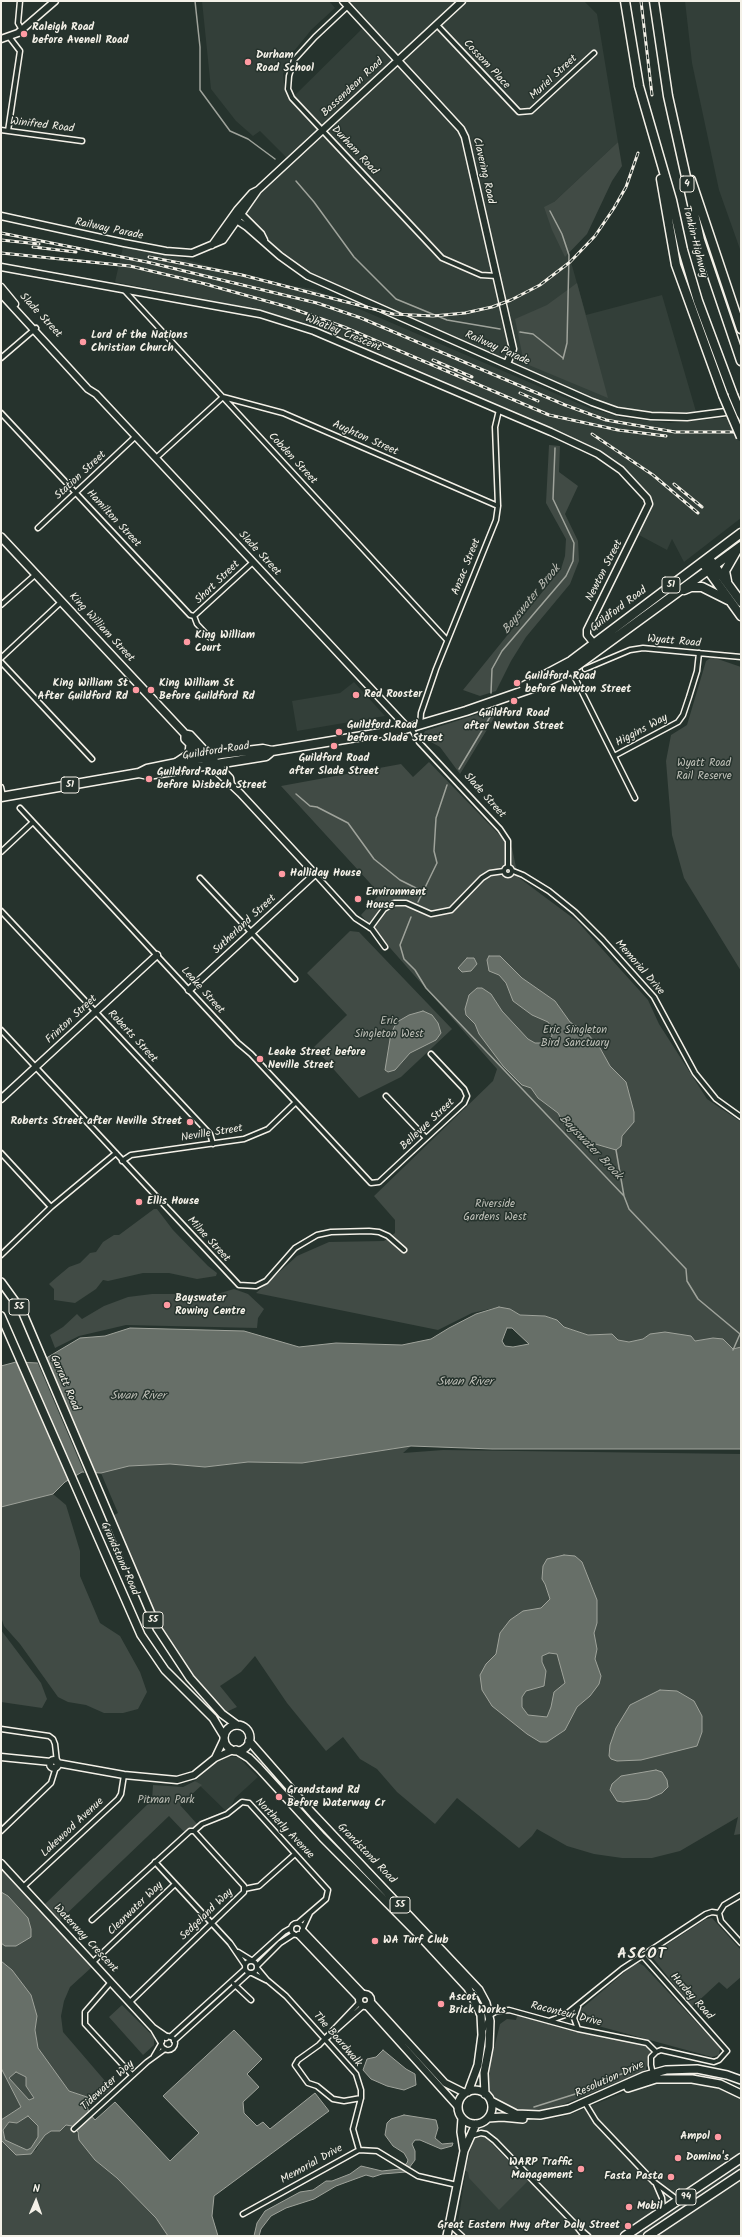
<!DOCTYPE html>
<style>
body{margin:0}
#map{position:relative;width:742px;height:2237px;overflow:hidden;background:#26332d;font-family:Kalam,sans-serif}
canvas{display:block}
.frame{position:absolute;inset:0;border:2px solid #f4f1e8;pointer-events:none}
.north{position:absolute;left:16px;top:2181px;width:40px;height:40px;-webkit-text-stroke:3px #26332d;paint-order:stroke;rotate:2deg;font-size:11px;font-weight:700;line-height:16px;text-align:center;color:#f4f1e8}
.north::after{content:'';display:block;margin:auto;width:14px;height:18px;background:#f4f1e8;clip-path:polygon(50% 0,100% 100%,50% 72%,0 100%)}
</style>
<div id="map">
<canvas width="742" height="2237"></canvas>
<div class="frame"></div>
<div class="north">N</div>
</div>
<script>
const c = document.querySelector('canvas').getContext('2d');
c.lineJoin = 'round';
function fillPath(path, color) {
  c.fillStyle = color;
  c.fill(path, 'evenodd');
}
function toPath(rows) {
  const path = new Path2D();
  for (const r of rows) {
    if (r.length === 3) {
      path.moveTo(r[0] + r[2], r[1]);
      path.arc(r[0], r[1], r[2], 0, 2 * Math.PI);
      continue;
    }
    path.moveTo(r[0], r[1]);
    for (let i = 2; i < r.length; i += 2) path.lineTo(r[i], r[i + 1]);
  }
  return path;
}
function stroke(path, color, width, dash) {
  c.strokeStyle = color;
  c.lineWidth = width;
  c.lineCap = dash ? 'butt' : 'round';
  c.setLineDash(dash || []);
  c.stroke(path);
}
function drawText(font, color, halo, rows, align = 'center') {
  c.font = font + ' Kalam,sans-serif';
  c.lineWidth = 3;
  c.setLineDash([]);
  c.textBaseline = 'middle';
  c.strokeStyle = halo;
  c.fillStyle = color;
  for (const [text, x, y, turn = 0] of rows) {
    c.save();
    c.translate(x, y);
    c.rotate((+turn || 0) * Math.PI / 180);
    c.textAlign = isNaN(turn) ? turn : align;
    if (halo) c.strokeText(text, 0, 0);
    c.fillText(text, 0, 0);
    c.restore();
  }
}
const built = toPath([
 [202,1,329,1,335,8,312,29,294,51,283,74,285,92,290,100,369,22,350,1,584,1,597,14,618,142,554,202,586,315,662,295,697,415,619,412,313,278,287,261,237,214,289,160,260,131,253,136,236,121,211,89],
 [685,1,741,1,741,252,719,190,692,63],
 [123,247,176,257,268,282,313,289,589,408,623,418,670,423,734,417,741,432,741,518,684,562,672,539,667,550,639,535,653,506,646,490,614,459,446,382,315,326,245,307,115,282],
 [354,682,385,716,297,731,292,701,340,693],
 [228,1757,238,1757,258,1777,235,1798,228,1813,195,1781,219,1759],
 [688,2081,712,2085,741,2099,741,2236,456,2236,465,2176,475,2137,481,2126,489,2120,555,2118,569,2115,647,2083]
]);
const green = toPath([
 [618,142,622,166,612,181,587,234,565,257,552,230,544,207,554,202],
 [577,283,608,398,524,363,515,319,547,305],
 [549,445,560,446,559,472,578,486,565,514,578,541,579,561,570,584,526,637,511,661,496,691,480,696,463,690,561,569,565,556,566,539,546,503],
 [712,657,741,667,741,971,684,878,672,835,666,761,671,735,687,725,706,661],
 [491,710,494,718,460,774,440,747,422,737,425,731],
 [429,762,512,848,518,877,577,921,648,1000,659,1024,707,1099,741,1122,741,1347,733,1349,713,1338,695,1341,650,1334,643,1339,629,1342,618,1340,612,1334,588,1335,564,1327,557,1320,545,1316,520,1315,510,1309,499,1307,472,1313,438,1330,256,1293,297,1256,329,1242,384,1241,395,1233,395,1220,374,1196,493,1081,497,1069,361,915,380,894,281,786,401,764,413,777],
 [350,931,359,932,452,1029,401,1077,359,1098,314,1047,347,1015,307,973],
 [154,1209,157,1209,173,1230,208,1266,217,1273,216,1276,197,1279,169,1273,143,1273,108,1281,103,1280,96,1289,75,1303,54,1300,54,1289,49,1284,57,1277,69,1267,80,1263,90,1253,96,1252,103,1242,114,1235,119,1235],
 [234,1289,248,1294,264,1309,258,1318,257,1328,126,1325,79,1336,55,1348,50,1335,63,1327,77,1314,82,1319,104,1306,128,1297,152,1294,217,1294],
 [411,1446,403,1453,443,1450,741,1454,741,1834,734,1835,738,1817,680,1851,652,1858,622,1858,594,1854,567,1846,537,1829,532,1836,519,1848,457,1798,435,1824,397,1792,377,1769,360,1759,343,1737,326,1751,287,1703,255,1656,241,1672,220,1686,237,1707,222,1714,167,1645,108,1518,118,1513,101,1473,129,1466,170,1464,205,1467,248,1462,302,1463],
 [53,1494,66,1505,80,1551,80,1576,100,1623,120,1636,140,1672,147,1692,138,1709,123,1713,104,1713,86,1705,68,1702,58,1697,20,1644,4,1626,1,1617,1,1507],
 [1,1630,41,1683,47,1699,42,1708,1,1702],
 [195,1781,202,1785,180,1805,198,1825,187,1835,169,1816,59,1921,44,1905,152,1800,153,1785,183,1787],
 [1,1869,92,1967,70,1987,64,2001,61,2016,63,2032,112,2089,96,2100,69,2091,45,2059,38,2048,35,2030,37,2016,12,1970,1,1961],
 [712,1918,741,1950,741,1977,727,1989,719,1982,692,2007,652,1957,654,1953,706,1919],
 [639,1963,644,1966,720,2048,719,2055,712,2057,580,2021,579,2011,633,1965],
 [122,2005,154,2037,154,2045,143,2055,109,2017],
 [518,2013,648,2047,651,2048,651,2052,648,2055,646,2070,562,2105,539,2111,525,2111,507,2107,494,2098,490,2093,488,2085,490,2065,500,2024,507,2019,516,2020],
 [1,2068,21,2107,1,2120],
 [16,2072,26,2077,26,2086,34,2098,29,2100,9,2078],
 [28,2115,38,2126,38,2138,31,2148,27,2150,5,2140,3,2130,9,2122,17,2123],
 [66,2125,72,2126,95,2160,117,2178,156,2218,168,2236,1,2236,1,2140,16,2155,36,2150,44,2135,51,2131,60,2131],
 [484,2136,528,2181,499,2210,469,2178,468,2172,465,2171,473,2140,475,2137]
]);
const water = toPath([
 [489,956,500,956,522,978,555,1001,570,1022,587,1033,600,1048,610,1066,626,1082,634,1112,634,1122,622,1136,621,1146,616,1150,585,1141,564,1124,558,1113,538,1098,531,1088,522,1085,503,1066,479,1034,475,1024,466,1015,465,1009,469,995,477,988,482,988,491,994,502,1011,528,1039,535,1043,542,1043,552,1036,551,1027,548,1022,532,1015,513,1001,506,983,499,975,489,971,487,960,489,956],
 [467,958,474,958,477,964,471,971,462,972,458,968,467,958],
 [423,1011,432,1015,438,1023,441,1033,436,1040,410,1053,395,1070,388,1072,385,1070,391,1033,397,1022,409,1015,423,1011],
 [499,1307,510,1309,520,1315,545,1316,557,1320,564,1327,588,1335,612,1334,618,1340,629,1342,643,1339,650,1334,665,1332,691,1336,695,1341,713,1338,723,1339,733,1349,741,1347,741,1449,492,1449,411,1446,302,1463,248,1462,205,1467,170,1464,129,1466,101,1473,82,1472,65,1482,53,1494,1,1507,1,1366,16,1362,38,1363,80,1338,105,1336,130,1328,244,1331,299,1347,336,1343,402,1345,431,1339,449,1328,476,1314,499,1307],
 [507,1328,512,1328,529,1344,513,1347,505,1346,502,1341,507,1328],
 [564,1555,575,1556,582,1562,597,1600,597,1623,594,1633,597,1649,595,1659,601,1676,599,1684,590,1696,577,1707,565,1730,547,1742,540,1742,527,1734,492,1706,482,1690,480,1675,486,1664,496,1654,500,1633,510,1620,523,1611,541,1608,550,1599,545,1584,542,1579,543,1566,547,1559,564,1555],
 [549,1653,557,1654,565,1683,554,1692,551,1707,547,1717,528,1715,522,1707,522,1697,526,1691,544,1686,546,1671,542,1662,542,1656,549,1653],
 [660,1690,677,1691,694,1701,702,1716,702,1732,697,1746,641,1760,617,1761,611,1759,609,1756,610,1745,616,1728,630,1705,660,1690],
 [656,1770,662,1772,667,1780,668,1787,662,1793,648,1799,623,1802,617,1801,610,1790,612,1784,621,1776,656,1770],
 [1,1892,8,1896,28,1918,31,1929,31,1937,16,1946,5,1946,1,1943,1,1892],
 [1,1961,12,1970,31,1995,37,2016,35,2030,38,2048,69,2091,96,2100,87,2106,89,2113,95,2120,115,2102,170,2161,199,2133,163,2096,234,2030,262,2059,247,2074,259,2087,243,2102,244,2113,257,2126,263,2122,270,2129,315,2093,329,2111,214,2196,212,2216,218,2236,168,2236,156,2218,117,2178,95,2160,79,2140,78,2132,72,2126,66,2125,60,2131,51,2131,45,2135,31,2154,16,2155,1,2140,1,2120,21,2107,1,2068,1,1961],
 [16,2072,26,2077,26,2086,34,2098,29,2100,9,2078,16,2072],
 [28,2116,38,2126,38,2137,31,2148,27,2150,5,2140,3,2130,9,2122,17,2123,28,2116],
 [383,2050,406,2069,415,2074,416,2085,404,2090,387,2086,371,2079,363,2070,367,2059,376,2057,383,2050],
 [404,2115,436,2120,438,2128,435,2138,442,2144,453,2143,452,2146,441,2149,420,2140,415,2140,412,2144,415,2151,415,2160,406,2172,382,2174,373,2177,366,2175,336,2186,314,2199,286,2208,271,2216,261,2229,259,2236,254,2236,257,2223,265,2211,300,2192,313,2190,326,2181,332,2181,350,2174,361,2166,382,2171,400,2169,407,2163,408,2160,404,2153,393,2146,385,2135,387,2123,391,2119,404,2115]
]);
const pier = toPath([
 [46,1357,96,1474,85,1474,37,1361]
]);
const stream = toPath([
 [195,1,200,47,200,90,230,131,248,139,275,159],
 [296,181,314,202,354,257,396,299,447,320,500,329],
 [550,211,562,234,569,255,567,343,563,359],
 [520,332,533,334,563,358],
 [491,693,492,669,502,651,566,576,573,561,574,543,553,499,555,448],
 [459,769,490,717,497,713,496,708],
 [296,794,310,806,317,807,348,823,374,859,400,880,422,891],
 [418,902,437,863,434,851,436,818,447,785],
 [411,917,400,945,404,959,415,970,426,988,624,1196,629,1209,686,1269,687,1281,698,1299,740,1334,733,1350],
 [616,1150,624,1196],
 [534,2107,588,2090,615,2076,635,2070]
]);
const street = toPath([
 [20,1,18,23,22,30],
 [348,6,315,37,294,60,289,76,288,89,292,98,442,258,481,275,497,276],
 [437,25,519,112,531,111,594,53],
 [1,130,82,141],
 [8,131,20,51,10,38],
 [124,290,447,640],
 [1,358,36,328],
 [1,413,190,615,194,616,197,624,209,637],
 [156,458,223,397,283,413,498,506],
 [38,528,136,436],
 [1,605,36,574],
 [194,616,253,562],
 [1,658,61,602],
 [1,662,92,759],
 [585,669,630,650,643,648,741,657],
 [571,670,635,798],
 [420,726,421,713,436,669,496,520,498,506,495,427,499,410],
 [411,728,419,742,500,829,508,841,508,867],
 [614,756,678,722,683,715,689,697,697,671,699,653],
 [1,787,3,796],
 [20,808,238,1043,251,1054,371,1183,379,1182,464,1103,467,1096,464,1089,431,1054],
 [1,852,33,822],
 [508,871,4],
 [513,871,523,875,549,891,575,912,603,940,654,997,695,1073,716,1099,741,1117],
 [315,874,355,918,372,929,385,947],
 [200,878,295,979],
 [1,911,210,1134,213,1144],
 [370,928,384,909,394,903,406,903,431,914,451,910,482,878,490,873,504,871],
 [1,1030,239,1285,256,1286,266,1281,295,1248,317,1235,331,1232,369,1231,379,1232,388,1236,404,1250],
 [386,1096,426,1138],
 [1,1153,51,1207,1,1255],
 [122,1161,131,1155,244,1139,268,1129,295,1103],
 [51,1207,116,1153],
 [1,1729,49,1736,53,1739,55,1744,57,1762],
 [1,1831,51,1783,56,1767],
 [194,1831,202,1824,227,1814,242,1802,249,1803,328,1890,326,1899,298,1923],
 [155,1862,230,1943,245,1965],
 [23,1887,118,1799,121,1794,124,1775],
 [244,1889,259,1886,295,1854],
 [741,1895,724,1905,719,1913,721,1921,741,1943],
 [92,1920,190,1831,194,1831,244,1886,244,1892,130,2002],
 [297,1929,6],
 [303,1928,310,1913],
 [238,1952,251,1960],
 [642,1955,727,2051,719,2060,714,2062,661,2050,656,2052,651,2057,651,2065,653,2074],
 [253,1960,284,1932,291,1928],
 [251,1967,6],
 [93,1962,175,1884],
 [257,1966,280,1943,294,1934],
 [257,1968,267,1980,286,1996,356,2074,361,2090,361,2098,353,2129,359,2150],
 [252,1973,266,1980],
 [111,1982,85,2012,85,2024,132,2075],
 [234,1984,251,2000],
 [359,2003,319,2045,298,2060,295,2065,308,2083,317,2086,333,2099,344,2101,361,2098],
 [578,2007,574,2018,578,2029],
 [549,2021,565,2015,622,1969,706,1914,712,1912,719,1913],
 [484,2029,490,2015,497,2011,509,2010,578,2029,647,2043,656,2052],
 [168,2043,7],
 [170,2037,245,1969],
 [327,2038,363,2006],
 [174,2041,249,1973],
 [154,2056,161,2044],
 [585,2103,596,2121,654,2182,678,2200],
 [74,2129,147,2062,165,2049],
 [471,2136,481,2133,486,2134,495,2141,574,2223,584,2236],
 [656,2184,662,2198,663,2210],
 [243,2214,359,2150,377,2151,418,2176,457,2185],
 [450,2225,462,2236],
 [581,2230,588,2236]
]);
const secondary = toPath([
 [343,1,461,129,465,137,513,349,507,364],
 [1,39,18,33,55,1],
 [238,211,261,234,264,240],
 [1,216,124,243,166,251,192,253,223,240,258,190],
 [232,217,247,227,280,256,308,276,592,402,617,411,651,416,687,417,741,410],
 [212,245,237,210,252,193,258,190,462,1],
 [1,267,260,314,314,331,551,432,598,454,621,470,647,498,649,504,587,630,587,635,596,646],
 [1,287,15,304],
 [1,294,88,389,96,394,253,562,404,724,405,729],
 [216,763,230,778,231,785],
 [189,990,315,874,240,793,209,764],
 [1,1099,157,955],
 [1,1757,51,1762],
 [215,1758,224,1739],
 [54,1764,4],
 [57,1763,124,1775,177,1780,194,1775,215,1758,233,1750],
 [1,1863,153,2028,166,2037],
 [303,1931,363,1994],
 [299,1935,359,1998],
 [365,2000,6],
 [371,2002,445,2083,465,2093],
 [367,2006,458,2107],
 [154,2029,161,2041]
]);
const primary = toPath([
 [1,537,185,734,190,735,216,763],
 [185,734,185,739,190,744,209,764],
 [177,762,189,754,190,744],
 [1,1282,22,1311,157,1628,190,1678,222,1714,237,1725],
 [1,1316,141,1635,165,1670,213,1718,224,1736],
 [237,1738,13],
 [249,1741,313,1814,479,1990,486,2003,490,2021,489,2047,484,2073,485,2094],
 [236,1750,249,1758,259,1768,322,1837,419,1935,468,1988,481,2015,482,2035,478,2065,468,2092],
 [628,2088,656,2079,692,2079,720,2084,741,2094],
 [475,2107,17],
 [491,2101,516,2114,540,2115,569,2109,644,2076,666,2070,697,2069,727,2075,741,2080],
 [462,2118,461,2132,464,2151],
 [488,2118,502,2117,523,2119],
 [447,2236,464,2151,476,2124]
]);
const highway = toPath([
 [625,1,639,86,672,200,683,250,698,301,733,395],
 [654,1,668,96,700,240,741,361],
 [661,179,676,265,723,395],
 [691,180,741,329],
 [711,561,741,602],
 [705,566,741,616],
 [727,581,725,571,737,550],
 [684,590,691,587,702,587,728,600],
 [524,686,571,661,741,533],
 [139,773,148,775,266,756,272,751],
 [1,797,139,773,147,769,221,754,263,749,272,751,405,729,466,711,538,686,571,670,741,546],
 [625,2236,741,2158],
 [648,2236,741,2174]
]);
const rail = toPath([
 [641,1,652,95],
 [1,233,147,262,317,303,361,318,565,405,606,420,675,432,741,432],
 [1,240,39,244],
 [33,247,76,252],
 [1,253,130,266,210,285],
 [149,257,242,275,393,314,433,316,465,313,492,307,511,300,540,285,570,262,595,236,614,208,626,187,638,153],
 [205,284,288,307,344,327,549,415,618,430,666,436],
 [433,360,472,377],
 [520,393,538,401],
 [592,434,653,475,698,513],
 [674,484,702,507]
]);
const highwayBridge = toPath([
 [723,395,741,437],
 [733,395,741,414]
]);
const markers = [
 [24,34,4,"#ff9aa2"],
 [248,62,4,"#ff9aa2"],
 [83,342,4,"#ff9aa2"],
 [187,642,4,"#ff9aa2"],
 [517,683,4,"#ff9aa2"],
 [136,690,4,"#ff9aa2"],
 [151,690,4,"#ff9aa2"],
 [356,695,4,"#ff9aa2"],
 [514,701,4,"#ff9aa2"],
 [339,732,4,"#ff9aa2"],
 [334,746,4,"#ff9aa2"],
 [149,779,4,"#ff9aa2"],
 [282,874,4,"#ff9aa2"],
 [358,899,4,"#ff9aa2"],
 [260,1059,4,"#ff9aa2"],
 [190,1122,4,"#ff9aa2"],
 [139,1202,4,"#ff9aa2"],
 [167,1305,4,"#ff9aa2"],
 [279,1797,4,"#ff9aa2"],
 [375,1941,4,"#ff9aa2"],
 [441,2004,4,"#ff9aa2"],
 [718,2137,4,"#ff9aa2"],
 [678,2158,4,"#ff9aa2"],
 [581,2169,4,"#ff9aa2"],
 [671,2177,4,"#ff9aa2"],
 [629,2207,4,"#ff9aa2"],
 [628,2226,4,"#ff9aa2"]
];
const shields = [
 [687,184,14],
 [671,585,18],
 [70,785,18],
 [19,1307,20],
 [153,1620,20],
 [400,1905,20],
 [686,2197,20]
];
const shieldNames = [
 ["4",687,184],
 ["51",671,585],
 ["51",70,785],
 ["55",19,1307],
 ["55",153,1620],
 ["55",400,1905],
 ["94",686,2197]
];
const poiNames = [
 ["Raleigh Road",32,28],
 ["before Avenell Road",32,41],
 ["Durham",256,56],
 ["Road School",256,69],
 ["Lord of the Nations",91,336],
 ["Christian Church",91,349],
 ["King William",195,636],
 ["Court",195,649],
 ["Guildford Road",525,677],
 ["before Newton Street",525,690],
 ["King William St",128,684,"right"],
 ["After Guildford Rd",128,697,"right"],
 ["King William St",159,684],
 ["Before Guildford Rd",159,697],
 ["Red Rooster",364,695],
 ["Guildford Road",514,714,"center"],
 ["after Newton Street",514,727,"center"],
 ["Guildford Road",347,726],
 ["before Slade Street",347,739],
 ["Guildford Road",334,759,"center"],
 ["after Slade Street",334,772,"center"],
 ["Guildford Road",157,773],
 ["before Wisbech Street",157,786],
 ["Halliday House",290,874],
 ["Environment",366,893],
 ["House",366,906],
 ["Leake Street before",268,1053],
 ["Neville Street",268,1066],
 ["Roberts Street after Neville Street",182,1122,"right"],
 ["Ellis House",147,1202],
 ["Bayswater",175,1299],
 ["Rowing Centre",175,1312],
 ["Grandstand Rd",287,1791],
 ["Before Waterway Cr",287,1804],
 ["WA Turf Club",383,1941],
 ["Ascot",449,1998],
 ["Brick Works",449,2011],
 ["Ampol",710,2137,"right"],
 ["Domino's",686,2158],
 ["WARP Traffic",573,2163,"right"],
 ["Management",573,2176,"right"],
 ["Fasta Pasta",663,2177,"right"],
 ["Mobil",637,2207],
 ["Great Eastern Hwy after Daly Street",620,2226,"right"]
];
const streetNames = [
 ["Cossom Place",486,65,47],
 ["Muriel Street",554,78,-43],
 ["Bassendean Road",353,88,-43],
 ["Winifred Road",42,126,7],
 ["Durham Road",354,151,47],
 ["Clavering Road",483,171,77],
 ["Railway Parade",109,230,12],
 ["Tonkin Highway",694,242,76],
 ["Slade Street",40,316,47],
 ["Whatley Crescent",343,334,22],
 ["Railway Parade",497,349,24],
 ["Aughton Street",365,439,24],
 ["Cobden Street",292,459,47],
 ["Station Street",81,476,-43],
 ["Hamilton Street",113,519,47],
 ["Slade Street",259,554,47],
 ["Anzac Street",467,567,-68],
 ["Newton Street",605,571,-63],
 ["Short Street",218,583,-44],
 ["Guildford Road",619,610,-37],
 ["King William Street",101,628,47],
 ["Wyatt Road",674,642,5],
 ["Higgins Way",642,731,-28],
 ["Guildford Road",216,752,-9],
 ["Slade Street",484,796,48],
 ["Sutherland Street",245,925,-43],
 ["Memorial Drive",639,968,49],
 ["Leake Street",202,991,48],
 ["Frinton Street",72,1020,-43],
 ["Roberts Street",132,1037,47],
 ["Bellevue Street",428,1125,-43],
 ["Neville Street",212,1134,-9],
 ["Milne Street",208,1240,47],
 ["Garratt Road",64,1383,67],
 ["Grandstand Road",119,1559,66],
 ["Lakewood Avenue",73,1828,-43],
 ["Northerly Avenue",284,1829,46],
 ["Grandstand Road",366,1854,46],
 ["Clearwater Way",136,1909,-44],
 ["Sedgeland Way",207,1915,-44],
 ["Waterway Crescent",85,1939,47],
 ["Hardey Road",691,1997,48],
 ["Raconteur Drive",566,2015,14],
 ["The Boardwalk",337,2040,49],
 ["Resolution Drive",610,2080,-24],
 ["Tidewater Way",108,2086,-43],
 ["Memorial Drive",312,2165,-29]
];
const parkNames = [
 ["Wyatt Road",704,764],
 ["Rail Reserve",704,777],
 ["Eric",389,1022],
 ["Singleton West",389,1035],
 ["Eric Singleton",575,1031],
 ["Bird Sanctuary",575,1044],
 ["Riverside",495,1205],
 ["Gardens West",495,1218],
 ["Pitman Park",166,1801]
];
const waterNames = [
 ["Bayswater Brook",532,600,-51],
 ["Bayswater Brook",590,1148,46],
 ["Swan River",465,1383],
 ["Swan River",138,1397]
];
const districtNames = [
 ["ASCOT",642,1955]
];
fillPath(built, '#333f39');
fillPath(green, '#414b45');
fillPath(water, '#676f68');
stroke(water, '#9fa39b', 1);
fillPath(pier, '#26332d');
stroke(stream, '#9fa39b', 1.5);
stroke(street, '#f4f1e8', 7);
stroke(secondary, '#f4f1e8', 9);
stroke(primary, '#f4f1e8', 10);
stroke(highway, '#f4f1e8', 11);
stroke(street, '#26332d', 4);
stroke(secondary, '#26332d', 6);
stroke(primary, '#26332d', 7);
stroke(highway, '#26332d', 8);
stroke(rail, '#f4f1e8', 3);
stroke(rail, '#26332d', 1.5, [4.5]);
stroke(highwayBridge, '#f4f1e8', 11, []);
stroke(highwayBridge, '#26332d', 8);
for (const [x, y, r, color] of markers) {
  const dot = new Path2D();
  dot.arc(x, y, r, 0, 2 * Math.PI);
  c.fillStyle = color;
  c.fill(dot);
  stroke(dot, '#26332d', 1.5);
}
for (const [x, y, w] of shields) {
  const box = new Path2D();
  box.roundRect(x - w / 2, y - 8, w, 16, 3);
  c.fillStyle = '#26332d';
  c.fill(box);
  stroke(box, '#f4f1e8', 1);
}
drawText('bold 10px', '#f4f1e8', null, shieldNames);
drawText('bold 11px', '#f4f1e8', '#26332d', poiNames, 'left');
drawText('11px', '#f4f1e8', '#26332d', streetNames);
drawText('11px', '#bebfb7', '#26332d', parkNames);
drawText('italic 12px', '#bcbdb5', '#26332d', waterNames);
c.letterSpacing = '1px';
drawText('bold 15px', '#f4f1e8', '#26332d', districtNames);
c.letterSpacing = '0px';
</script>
